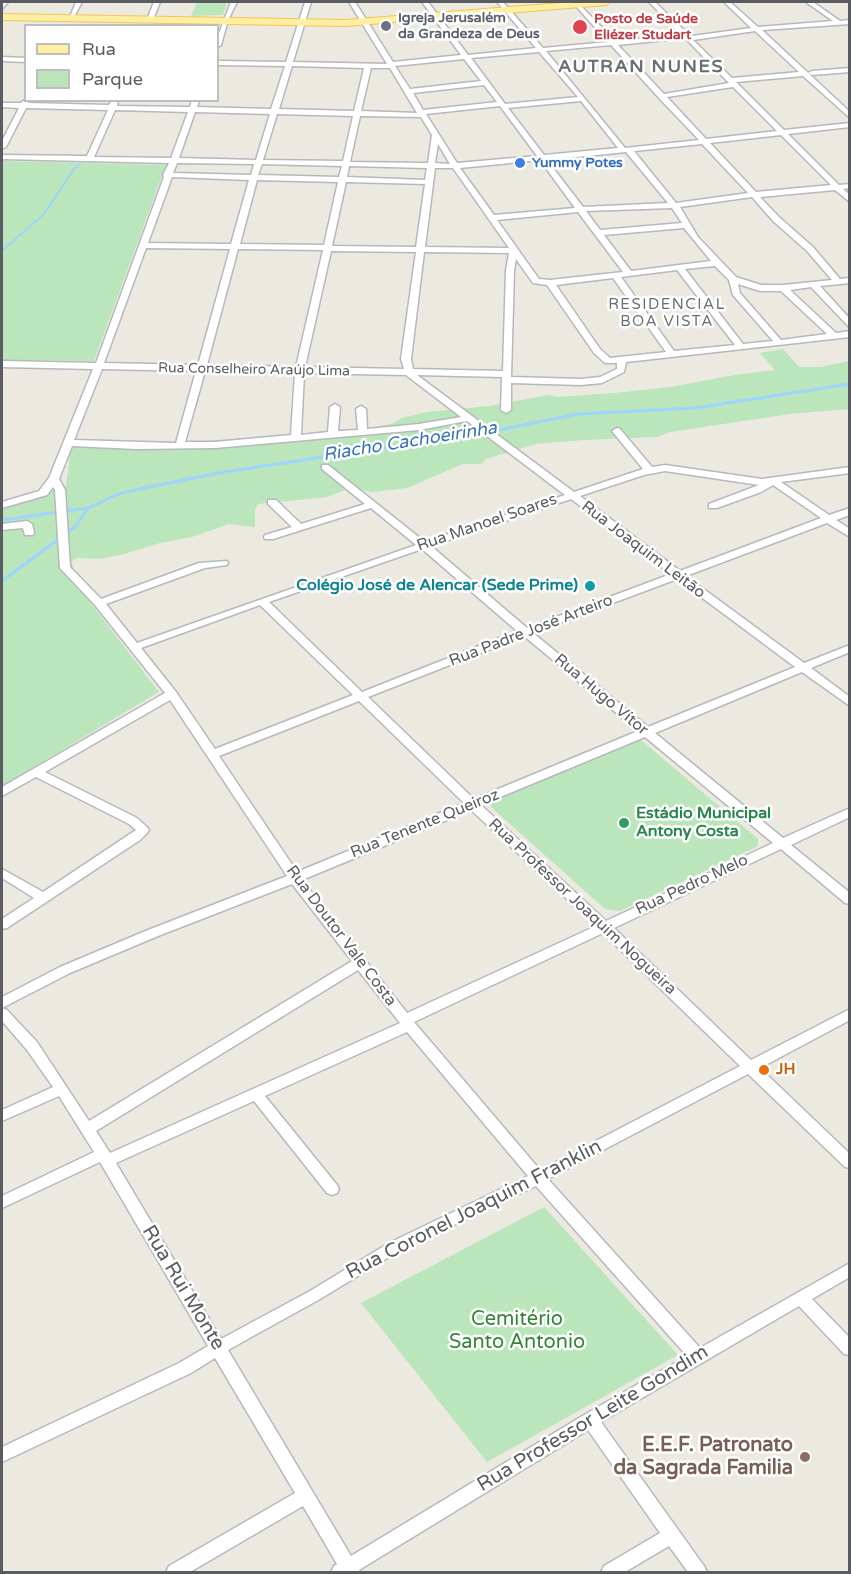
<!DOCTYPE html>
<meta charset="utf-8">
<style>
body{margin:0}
#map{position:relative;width:851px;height:1574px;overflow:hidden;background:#ece9e0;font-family:"Varela Round",sans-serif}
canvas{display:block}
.frame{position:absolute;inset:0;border:3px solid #595d61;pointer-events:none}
.legend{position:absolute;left:24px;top:24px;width:195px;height:78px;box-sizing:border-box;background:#fff;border:2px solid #bdbec0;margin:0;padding:8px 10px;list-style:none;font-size:18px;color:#595d61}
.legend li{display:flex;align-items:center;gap:12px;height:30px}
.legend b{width:30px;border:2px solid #bdbec0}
</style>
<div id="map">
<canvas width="851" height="1574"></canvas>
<div class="frame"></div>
<ul class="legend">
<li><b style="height:8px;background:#ffefa2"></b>Rua</li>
<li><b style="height:16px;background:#bbe5bb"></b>Parque</li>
</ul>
</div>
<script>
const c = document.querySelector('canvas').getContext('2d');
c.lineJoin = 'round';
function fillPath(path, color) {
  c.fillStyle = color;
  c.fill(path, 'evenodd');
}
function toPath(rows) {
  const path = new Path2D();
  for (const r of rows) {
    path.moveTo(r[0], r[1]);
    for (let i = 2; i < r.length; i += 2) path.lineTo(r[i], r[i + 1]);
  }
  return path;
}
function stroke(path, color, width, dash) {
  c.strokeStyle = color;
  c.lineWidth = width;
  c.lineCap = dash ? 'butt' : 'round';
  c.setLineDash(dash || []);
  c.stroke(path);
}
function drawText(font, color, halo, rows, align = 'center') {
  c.font = font + ' "Varela Round",sans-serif';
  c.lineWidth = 5;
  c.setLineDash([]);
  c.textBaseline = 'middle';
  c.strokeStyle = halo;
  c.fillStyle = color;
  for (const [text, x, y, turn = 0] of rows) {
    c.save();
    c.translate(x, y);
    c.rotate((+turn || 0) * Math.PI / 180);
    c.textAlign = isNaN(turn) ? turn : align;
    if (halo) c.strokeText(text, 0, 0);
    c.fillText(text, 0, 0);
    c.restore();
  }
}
const green = toPath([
 [197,2,227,2,223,15,191,16],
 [2,161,166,165,94,361,2,360],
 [783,349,799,367,821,367,849,361,849,409,790,414,670,432,657,437,584,440,536,444,486,459,481,464,463,464,407,488,372,492,350,488,327,497,258,504,255,509,255,527,229,524,192,537,160,543,124,554,100,559,77,558,71,562,77,578,73,580,159,692,2,786,2,503,66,486,71,447,145,450,188,447,213,440,352,433,394,423,401,418,427,412,490,406,548,395,557,397,614,393,671,387,734,375,775,370,760,353],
 [633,741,642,741,758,839,758,846,620,911,605,909,491,807,492,801],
 [544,1207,678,1355,487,1462,361,1303]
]);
const streamFar1 = toPath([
 [2,251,44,214,74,169,80,164]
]);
const stream = toPath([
 [2,520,87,508],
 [2,581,75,527,88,508,121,493,218,473,494,431,578,414,695,408,850,384]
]);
const minor = toPath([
 [2,2,8,2,2,9,2,2],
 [76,2,82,2,74,17,70,17,76,2],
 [154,2,160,2,154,17,151,19,148,17,154,2],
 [231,2,237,2,228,20,221,45,218,47,218,36,231,2],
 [305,2,311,2,293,62,387,64,349,2,355,2,393,62,461,55,422,2,428,2,468,55,536,48,497,2,503,2,543,48,608,42,575,5,575,3,577,2,615,41,681,35,649,2,655,2,688,34,692,36,751,28,724,2,730,2,758,27,833,21,806,2,813,2,840,21,850,20,850,24,762,30,850,112,850,118,803,76,736,82,784,130,850,123,850,127,788,134,839,185,850,184,850,188,843,189,850,195,850,202,835,190,760,197,779,217,813,247,840,279,850,278,850,283,820,286,850,319,850,328,811,287,790,290,836,333,850,331,850,337,626,362,624,372,602,383,581,385,511,383,511,410,506,413,501,410,502,377,417,375,574,492,643,469,612,431,617,428,620,429,652,467,665,465,762,479,850,467,850,473,781,482,829,515,850,508,850,515,836,520,850,529,850,537,827,523,686,576,804,663,850,645,850,652,811,668,850,697,850,706,802,672,655,733,783,838,850,808,850,817,791,845,850,893,850,904,845,903,781,849,614,928,751,1060,850,1009,850,1020,760,1068,850,1154,850,1168,845,1167,748,1074,548,1179,700,1348,850,1263,850,1277,812,1299,850,1338,850,1355,844,1354,799,1306,601,1422,704,1566,707,1572,688,1572,669,1546,625,1572,601,1572,604,1566,660,1533,588,1430,359,1570,360,1572,331,1572,334,1566,337,1564,303,1506,190,1572,166,1572,169,1566,295,1493,215,1358,191,1373,2,1462,2,1447,179,1363,208,1346,100,1162,2,1208,2,1196,94,1152,59,1096,2,1121,2,1110,53,1087,27,1050,2,1021,2,1008,7,1010,37,1042,89,1121,352,961,292,884,158,936,70,973,2,1008,2,997,60,967,148,930,287,876,170,700,45,772,137,818,147,827,149,830,147,833,140,840,7,928,2,929,2,919,34,898,2,878,2,869,43,892,136,830,129,824,36,777,2,796,2,787,165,693,95,605,60,568,55,490,53,487,47,495,2,508,2,502,39,491,49,478,93,369,2,367,2,361,96,363,164,177,163,175,169,163,2,159,2,155,87,156,108,110,26,108,6,147,2,149,2,141,19,108,2,107,2,103,21,103,26,99,30,101,28,103,109,105,112,100,118,100,117,106,190,107,192,100,199,100,197,107,271,109,285,66,218,65,218,61,286,62,305,2],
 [755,31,799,72,732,78,693,40,755,31],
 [685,38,729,83,664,94,618,45,685,38],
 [611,45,659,98,699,140,625,148,546,51,611,45],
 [539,52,578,97,505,104,471,58,539,52],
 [464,59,481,81,410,89,395,66,464,59],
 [292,66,364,68,354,111,279,109,292,66],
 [371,68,390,68,417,113,361,111,371,68],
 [484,85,497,102,423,110,413,93,484,85],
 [733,87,777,131,706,139,667,97,733,87],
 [581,101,618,148,544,155,508,108,581,101],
 [500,106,537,156,457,163,426,114,500,106],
 [115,110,188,112,171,158,94,157,115,110],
 [195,112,270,114,256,160,179,158,195,112],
 [277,114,353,116,343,161,263,160,277,114],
 [360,116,421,117,432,135,428,163,350,162,360,116],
 [781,135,831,185,756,192,710,143,781,135],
 [438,144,450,164,435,163,438,144],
 [702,144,748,193,676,203,634,151,702,144],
 [626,152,668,203,583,207,547,160,626,152],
 [540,160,575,208,494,215,460,168,540,160],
 [177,163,254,164,251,175,173,173,177,163],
 [262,164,342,166,339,177,258,175,262,164],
 [349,166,427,168,425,180,347,177,349,166],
 [435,168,453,168,509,248,425,247,435,168],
 [172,177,249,180,231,244,148,243,172,177],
 [257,180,338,182,324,245,240,244,257,180],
 [346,182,425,184,416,247,332,246,346,182],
 [752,197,773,221,807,251,832,280,783,285,761,285,736,277,698,237,680,207,752,197],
 [672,208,682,223,600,230,586,211,672,208],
 [578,212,623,272,550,280,539,279,497,220,578,212],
 [684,228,711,261,631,271,604,235,684,228],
 [146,248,230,249,198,365,104,363,146,248],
 [238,249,323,250,296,367,207,365,238,249],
 [331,251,416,252,401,359,404,369,305,367,331,251],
 [424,252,509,253,506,270,503,371,413,369,411,359,424,252],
 [516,259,533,283,547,285,594,353,605,363,617,363,617,369,600,377,581,379,511,377,514,270,516,259],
 [715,266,729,280,733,295,773,341,743,344,685,269,715,266],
 [677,270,735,345,674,351,621,277,677,270],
 [613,278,666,352,610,358,600,349,556,285,613,278],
 [738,284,760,291,781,291,827,334,781,340,740,293,738,284],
 [102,369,196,371,176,443,74,440,102,369],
 [205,371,295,373,291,435,215,442,185,442,205,371],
 [304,373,406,375,461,417,419,424,367,429,366,409,361,406,356,409,358,430,338,431,340,407,335,404,330,407,328,432,301,435,304,373],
 [467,421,565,495,425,542,328,465,322,465,322,469,365,504,301,524,276,500,268,500,268,504,292,527,265,535,264,537,265,539,273,539,371,508,416,545,137,643,106,604,205,568,227,565,228,563,227,561,199,563,101,599,70,567,65,490,59,479,72,446,136,449,215,448,419,430,467,421],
 [665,471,759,485,709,504,709,508,717,508,761,492,773,485,821,518,680,571,580,496,644,475,665,471],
 [571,499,671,574,527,628,431,546,571,499],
 [422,549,517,631,362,692,269,602,422,549],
 [677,579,795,667,648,727,533,633,677,579],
 [260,605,353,695,215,749,176,692,141,648,260,605],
 [524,636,638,731,474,799,368,697,524,636],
 [359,701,464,803,297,872,219,756,359,701],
 [645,737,773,843,606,921,481,805,645,737],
 [471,810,596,926,407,1013,302,880,471,810],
 [603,933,740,1066,540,1170,414,1022,603,933],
 [358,970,400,1023,110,1153,96,1131,358,970],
 [407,1032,528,1176,389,1243,310,1291,221,1339,116,1163,254,1101,327,1193,332,1195,337,1193,339,1189,337,1185,265,1096,407,1032],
 [536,1186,687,1356,584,1415,351,1556,228,1350,320,1299,399,1251,536,1186],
 [2,57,26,58,26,62,2,61,2,57],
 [850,68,850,72,812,75,808,73,812,71,850,68],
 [27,521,32,524,34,533,33,535,25,535,23,528,2,530,2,524,27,521]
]);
const primary = toPath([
 [573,2,611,2,606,5,346,26,2,20,2,14,346,20,573,2]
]);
const markers = [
 [386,26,6,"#6b7280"],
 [580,27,8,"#e0444e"],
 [520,163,6,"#3f7fe0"],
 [590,586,6,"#0f9aa8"],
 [624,823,6,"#2e9e5b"],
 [764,1070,6,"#e8710a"],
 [805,1457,6,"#8d6e63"]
];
const farWorshipnames = [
 ["Igreja Jerusalém",398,18],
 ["da Grandeza de Deus",398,34]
];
const farHealthnames = [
 ["Posto de Saúde",594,19],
 ["Eliézer Studart",594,35]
];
const farShopnames = [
 ["Yummy Potes",532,163]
];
const farStreetnames = [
 ["Rua Conselheiro Araújo Lima",254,370,1]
];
const farNeighbourhoodnames = [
 ["RESIDENCIAL",667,305],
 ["BOA VISTA",667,322]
];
const streetNames = [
 ["Rua Manoel Soares",487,523,-19],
 ["Rua Joaquim Leitão",643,550,37],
 ["Rua Padre José Arteiro",531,631,-21],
 ["Rua Hugo Vítor",601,695,40],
 ["Rua Tenente Queiroz",425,824,-22],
 ["Rua Pedro Melo",692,885,-25],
 ["Rua Professor Joaquim Nogueira",582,907,43],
 ["Rua Doutor Vale Costa",341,936,53]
];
const cultureNames = [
 ["Colégio José de Alencar (Sede Prime)",578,586]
];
const leisureNames = [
 ["Estádio Municipal",636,814],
 ["Antony Costa",636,832]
];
const foodNames = [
 ["JH",776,1070]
];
const farDistrictnames = [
 ["AUTRAN NUNES",641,67]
];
const waterNames = [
 ["Riacho Cachoeirinha",410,442,-9]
];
const nearStreetnames = [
 ["Rua Coronel Joaquim Franklin",474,1210,-27],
 ["Rua Rui Monte",183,1288,59],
 ["Rua Professor Leite Gondim",593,1419,-31]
];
const nearParknames = [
 ["Cemitério",517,1320],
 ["Santo Antonio",517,1343]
];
const nearEducationnames = [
 ["E.E.F. Patronato",793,1446],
 ["da Sagrada Familia",793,1469]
];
fillPath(green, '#bbe5bb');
stroke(streamFar1, '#9dd5ff', 2);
stroke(stream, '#9dd5ff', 3);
stroke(minor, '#b6b8bd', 3);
stroke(primary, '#f4c551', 2);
fillPath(minor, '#fff');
fillPath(primary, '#ffefa2');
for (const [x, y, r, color] of markers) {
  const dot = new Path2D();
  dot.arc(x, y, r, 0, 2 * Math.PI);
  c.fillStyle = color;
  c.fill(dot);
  stroke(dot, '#fff', 2);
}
drawText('bold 14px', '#5b616d', '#fff', farWorshipnames, 'left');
drawText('bold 14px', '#be3a42', '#fff', farHealthnames, 'left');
drawText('bold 14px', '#366cbe', '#fff', farShopnames, 'left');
drawText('14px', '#595d61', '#fff', farStreetnames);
c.letterSpacing = '1.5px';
drawText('15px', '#6a6f73', '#fff', farNeighbourhoodnames);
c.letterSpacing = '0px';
drawText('16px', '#595d61', '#fff', streetNames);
drawText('bold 16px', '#0d838f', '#fff', cultureNames, 'right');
drawText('bold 16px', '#27864d', '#fff', leisureNames, 'left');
drawText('bold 16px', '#c56008', '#fff', foodNames, 'left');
c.letterSpacing = '1.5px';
drawText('bold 18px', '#6a6f73', '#fff', farDistrictnames);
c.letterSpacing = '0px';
drawText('italic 18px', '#3a75b3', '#fff', waterNames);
drawText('20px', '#595d61', '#fff', nearStreetnames);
drawText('20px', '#338636', '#fff', nearParknames);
drawText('bold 20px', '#785e54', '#fff', nearEducationnames, 'right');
</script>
